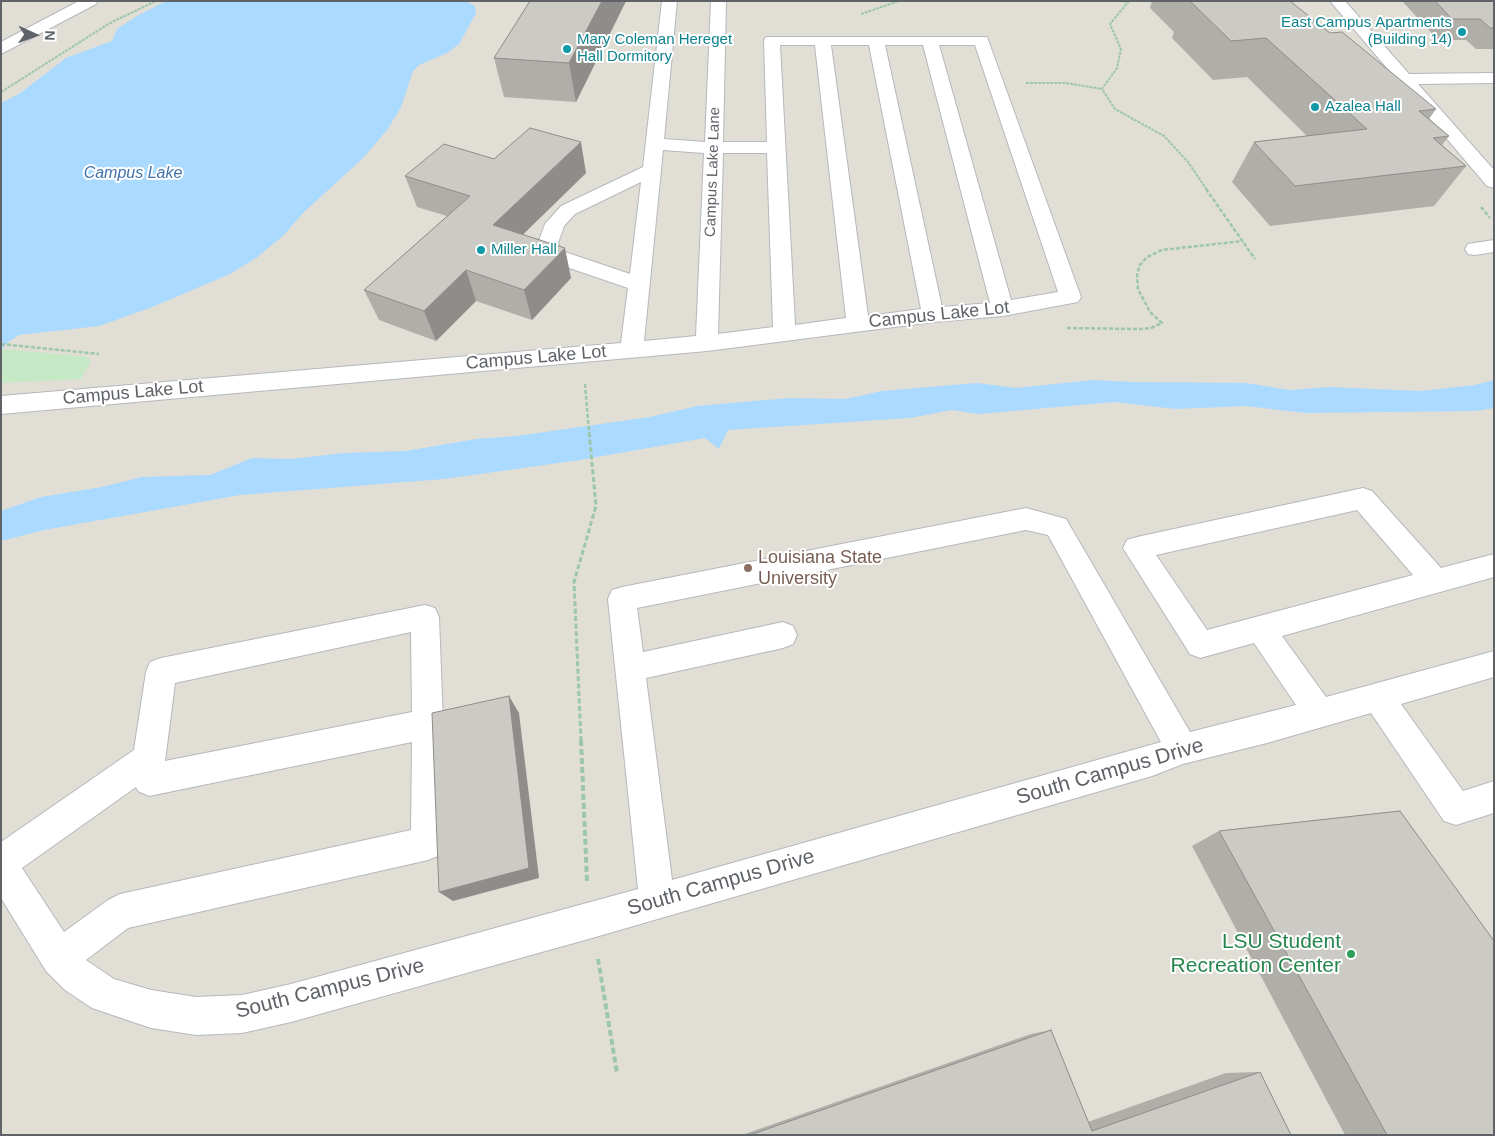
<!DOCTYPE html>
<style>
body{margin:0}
#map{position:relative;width:1495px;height:1136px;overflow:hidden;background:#f1efe8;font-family:Helvetica,sans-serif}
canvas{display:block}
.frame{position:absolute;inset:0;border:2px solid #5f6368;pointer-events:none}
.north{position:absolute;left:10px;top:10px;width:50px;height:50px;-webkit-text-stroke:4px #fff;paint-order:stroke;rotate:92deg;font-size:14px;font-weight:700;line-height:20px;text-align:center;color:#5f6368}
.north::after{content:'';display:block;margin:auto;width:18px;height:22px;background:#5f6368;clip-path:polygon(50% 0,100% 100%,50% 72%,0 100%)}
</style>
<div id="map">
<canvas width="1495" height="1136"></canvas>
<div class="frame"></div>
<div class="north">N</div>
</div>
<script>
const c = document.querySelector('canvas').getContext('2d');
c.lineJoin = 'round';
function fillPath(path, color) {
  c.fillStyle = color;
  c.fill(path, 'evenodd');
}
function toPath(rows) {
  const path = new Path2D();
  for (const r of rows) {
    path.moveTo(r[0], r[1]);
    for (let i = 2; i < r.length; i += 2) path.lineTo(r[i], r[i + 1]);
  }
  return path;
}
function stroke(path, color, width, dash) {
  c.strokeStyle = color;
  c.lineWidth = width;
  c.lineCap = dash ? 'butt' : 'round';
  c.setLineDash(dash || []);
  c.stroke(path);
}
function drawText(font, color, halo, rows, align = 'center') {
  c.font = font + ' Helvetica,sans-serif';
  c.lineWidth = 4;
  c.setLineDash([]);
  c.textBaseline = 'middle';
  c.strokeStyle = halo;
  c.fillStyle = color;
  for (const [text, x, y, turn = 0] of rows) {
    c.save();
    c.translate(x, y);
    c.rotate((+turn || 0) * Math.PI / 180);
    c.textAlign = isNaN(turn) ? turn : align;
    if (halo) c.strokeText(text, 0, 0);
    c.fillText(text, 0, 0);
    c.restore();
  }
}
const education = toPath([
 [1,1,1494,1,1494,1135,1,1135]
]);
const green = toPath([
 [2,349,88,357,91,361,81,379,1,383]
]);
const water = toPath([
 [166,1,466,1,475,6,476,13,459,44,447,53,419,65,413,71,401,107,387,130,363,158,303,213,283,236,256,258,230,274,150,308,99,326,19,335,8,342,1,350,1,103,19,94,66,58,112,41,117,29,137,16],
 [1093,380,1131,382,1246,383,1290,390,1330,387,1421,391,1475,385,1494,380,1494,408,1475,411,1306,413,1246,406,1176,409,1114,402,979,414,952,410,910,418,728,430,719,449,705,438,580,460,444,479,240,495,44,530,1,541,1,511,41,497,102,487,142,477,210,475,252,458,291,459,344,453,406,451,476,439,517,436,650,417,697,406,789,398,845,399,882,391,977,383,1016,388]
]);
const pathFar3 = toPath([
 [1119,1,1127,2],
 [1129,1,1110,24,1121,49,1117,68,1102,89,1115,109,1164,136,1188,162,1207,190],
 [861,14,899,1],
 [1026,83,1066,83,1102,89],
 [1,92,110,23,156,1]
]);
const pathFar2 = toPath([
 [1206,189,1255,259],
 [1481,207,1490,218],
 [1067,328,1139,329,1151,328,1162,323,1150,312,1138,289,1137,274,1140,265,1147,257,1162,250,1243,241],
 [1,344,99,354],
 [585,384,589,432]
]);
const pathFar1 = toPath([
 [581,741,574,582,596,506,589,431]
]);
const path = toPath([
 [581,740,587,882],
 [598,959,617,1073]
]);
const minor = toPath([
 [79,1,98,1,96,4,1,54,1,42,79,1],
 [662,1,677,1,664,139,705,142,711,1,726,1,723,142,767,142,764,40,766,37,987,37,1081,297,1078,302,1003,316,933,322,707,351,1,414,1,396,621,343,628,288,546,260,538,243,545,224,561,206,643,167,662,1],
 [780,45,815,45,846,318,795,325,780,45],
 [831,45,869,45,921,309,868,316,831,45],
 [885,45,923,45,990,303,942,307,885,45],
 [939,45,975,45,1058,292,1011,300,939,45],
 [663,150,704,153,696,336,644,341,663,150],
 [723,153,767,153,773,327,718,334,723,153],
 [641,182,630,274,562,251,558,243,564,226,575,214,641,182],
 [1330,1,1345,1,1409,74,1494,73,1494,83,1418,84,1494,170,1494,188,1487,186,1330,1],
 [1494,240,1494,252,1475,255,1468,254,1465,249,1468,244,1494,240],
 [1363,488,1372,491,1441,568,1494,554,1494,577,1282,636,1326,697,1494,651,1494,677,1401,704,1463,791,1494,781,1494,813,1456,825,1444,821,1371,713,1267,743,1183,764,1152,776,592,938,291,1022,242,1033,196,1035,151,1028,92,1008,65,990,46,971,1,898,1,842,134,750,146,672,150,662,161,658,425,605,435,608,439,617,443,724,445,843,440,855,428,860,128,928,86,960,114,979,151,990,196,997,242,995,291,984,638,889,608,599,612,590,622,587,1026,508,1066,519,1190,732,1296,705,1254,643,1200,658,1190,654,1123,548,1127,540,1137,537,1363,488],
 [1357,510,1413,575,1207,630,1156,555,1357,510],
 [1026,530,1048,535,1161,742,672,880,646,678,783,648,793,644,797,635,793,626,783,622,643,652,637,608,1026,530],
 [411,632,412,712,165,761,175,683,411,632],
 [412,742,411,830,120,894,108,900,64,932,22,868,136,787,138,791,149,796,412,742]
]);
const wall = toPath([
 [530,1,626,1,576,102,504,97,494,58],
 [1152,1,1290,1,1330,33,1436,109,1429,119,1449,136,1442,145,1466,166,1434,206,1270,226,1232,182,1254,142,1307,136,1247,77,1213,80,1172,38,1174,32,1150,8],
 [1402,1,1494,1,1494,49,1476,49,1466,40,1438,40],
 [494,159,586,173,523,234,571,278,532,320,476,301,436,341,379,320,364,290,447,216,417,207,405,176],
 [1219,831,1494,1135,1345,1135,1192,846],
 [1051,1030,1088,1122,1226,1073,1260,1072,1291,1135,742,1135,1031,1034]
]);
const shadedWall = toPath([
 [602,1,626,1,576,102,569,63],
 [581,142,586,173,502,255,493,225],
 [565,248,571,278,532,320,524,290],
 [466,270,476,301,436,341,424,311],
 [509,696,519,713,539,878,453,901,439,892]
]);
const building = toPath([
 [530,1,602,1,569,63,494,58,530,1],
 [1190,1,1290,1,1330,33,1342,32,1436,109,1419,111,1449,136,1433,138,1466,166,1295,186,1254,142,1367,129,1266,38,1231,41,1190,1],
 [1435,1,1494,1,1494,28,1490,28,1480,19,1452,19,1435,1],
 [530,128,581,142,493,225,565,248,524,290,466,270,424,311,364,290,470,196,405,176,444,144,494,159,530,128],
 [509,696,529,868,439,892,432,713,509,696],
 [1400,811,1494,941,1494,1135,1387,1135,1219,831,1400,811],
 [1051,1030,1092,1131,1260,1072,1291,1135,750,1135,1051,1030]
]);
const markers = [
 [1462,32,5,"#0f9aa8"],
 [567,49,5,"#0f9aa8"],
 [1315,107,5,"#0f9aa8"],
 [481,250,5,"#0f9aa8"],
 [748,568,5,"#8d6e63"],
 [1351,954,5,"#2e9e5b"]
];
const farCulturenames = [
 ["East Campus Apartments",1452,23,"right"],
 ["(Building 14)",1452,40,"right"],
 ["Mary Coleman Hereget",577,40],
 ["Hall Dormitory",577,57],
 ["Azalea Hall",1325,107],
 ["Miller Hall",491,250]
];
const farStreetnames = [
 ["Campus Lake Lane",713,172,-88]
];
const farWaternames = [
 ["Campus Lake",133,174]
];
const streetNames = [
 ["Campus Lake Lot",939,315,-6],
 ["Campus Lake Lot",536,358,-5],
 ["Campus Lake Lot",133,393,-5]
];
const educationNames = [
 ["Louisiana State",758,558],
 ["University",758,579]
];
const nearStreetnames = [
 ["South Campus Drive",1110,772,-16],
 ["South Campus Drive",721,883,-16],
 ["South Campus Drive",330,989,-14]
];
const nearLeisurenames = [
 ["LSU Student",1341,942],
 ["Recreation Center",1341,966]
];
fillPath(education, '#e1ded6');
fillPath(green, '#c5e8c5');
fillPath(water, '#aadaff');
stroke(minor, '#b5b8bc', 2);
stroke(pathFar3, '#9cc7a9', 2, [3, 1]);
stroke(pathFar2, '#9cc7a9', 2.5, [4, 2]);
stroke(pathFar1, '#9cc7a9', 3, [5, 2.5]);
stroke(path, '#9cc7a9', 4, [6, 3]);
fillPath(minor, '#fff');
fillPath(wall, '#afaea9');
fillPath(shadedWall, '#8f8d8a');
fillPath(building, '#cccac5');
stroke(building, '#8f8d8a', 1);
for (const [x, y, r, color] of markers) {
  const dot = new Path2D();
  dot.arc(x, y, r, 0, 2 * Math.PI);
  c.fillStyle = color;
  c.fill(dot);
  stroke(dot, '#fff', 2);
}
drawText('15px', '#0d838f', '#fff', farCulturenames, 'left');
drawText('15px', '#5f6368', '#fff', farStreetnames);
drawText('italic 16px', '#4174aa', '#fff', farWaternames);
drawText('18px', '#5f6368', '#fff', streetNames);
drawText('18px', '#785e54', '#fff', educationNames, 'left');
drawText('21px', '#5f6368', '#fff', nearStreetnames);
drawText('21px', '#27864d', '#fff', nearLeisurenames, 'right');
</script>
